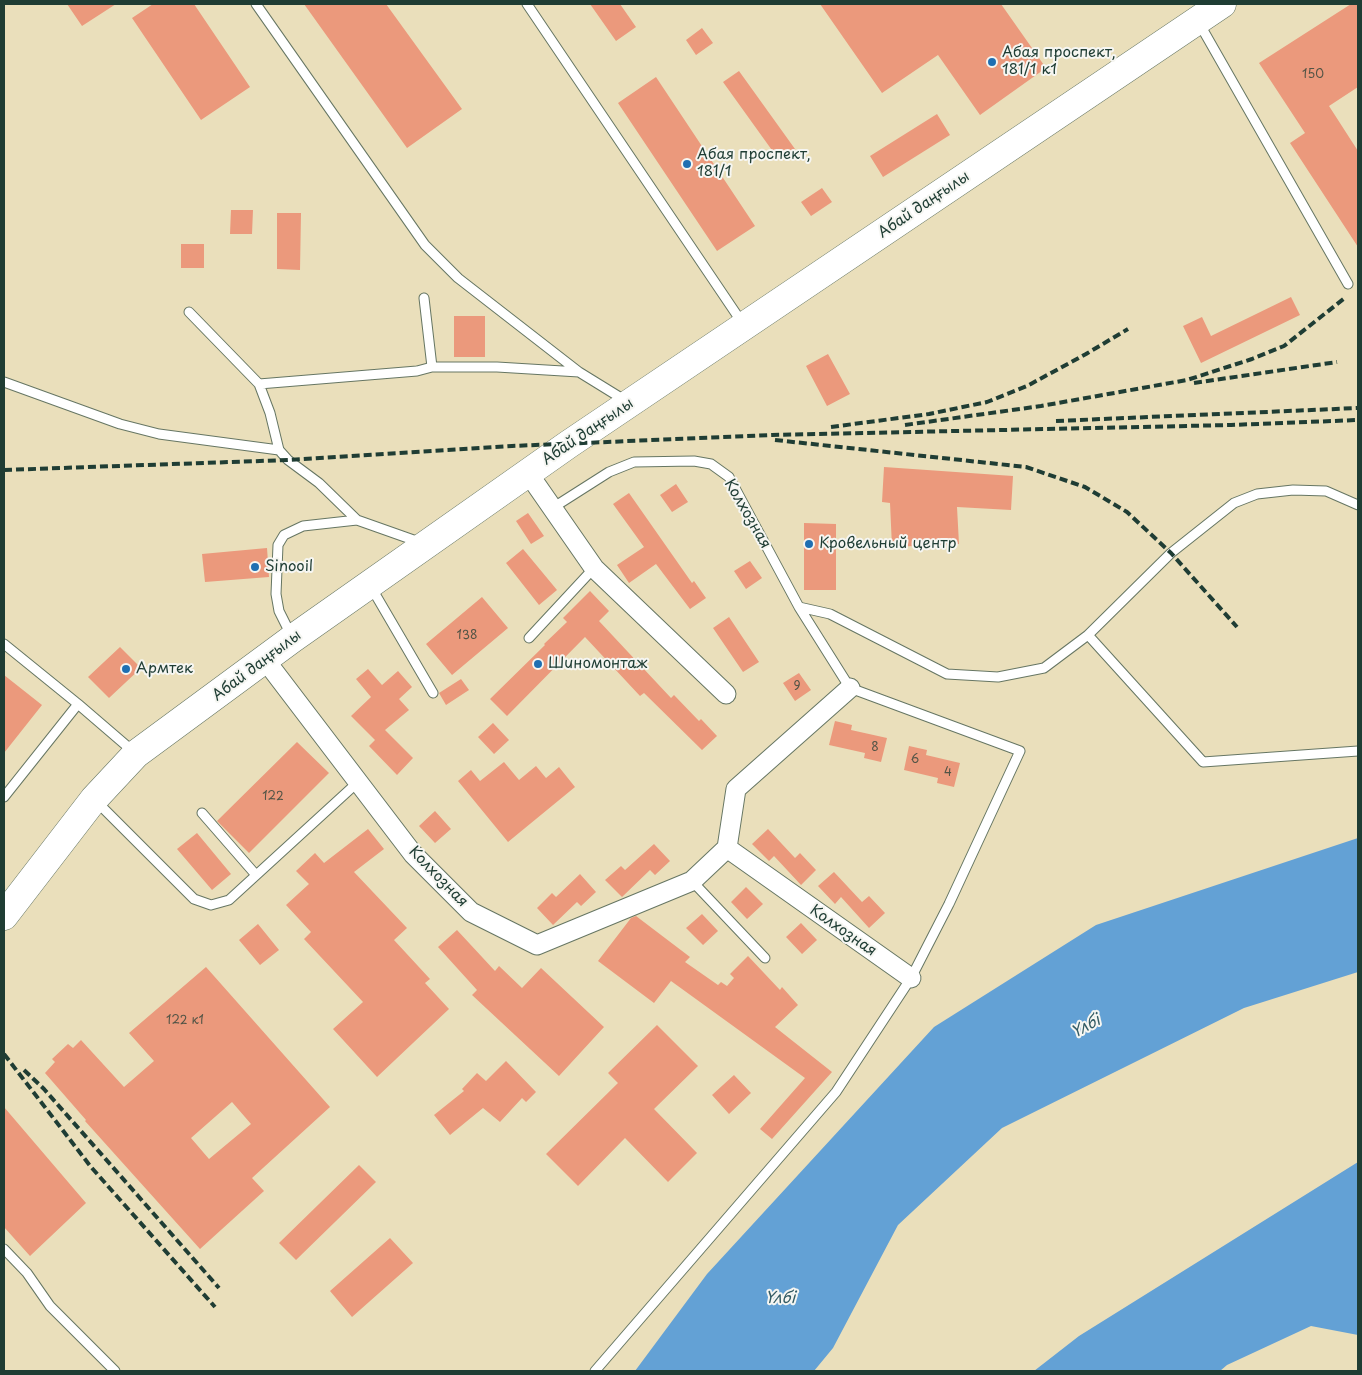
<!DOCTYPE html>
<meta charset="utf-8">
<style>
body{margin:0}
#map{position:relative;width:1362px;height:1375px;overflow:hidden;background:#eadfbb;font-family:"Playpen Sans",sans-serif}
canvas{display:block}
.frame{position:absolute;inset:0;border:5px solid #1f3d34;pointer-events:none}
</style>
<div id="map">
<canvas width="1362" height="1375"></canvas>
<div class="frame"></div>
</div>
<script>
const c = document.querySelector('canvas').getContext('2d');
c.lineJoin = 'round';
function fillPath(path, color) {
  c.fillStyle = color;
  c.fill(path, 'evenodd');
}
function toPath(rows) {
  const path = new Path2D();
  for (const r of rows) {
    path.moveTo(r[0], r[1]);
    for (let i = 2; i < r.length; i += 2) path.lineTo(r[i], r[i + 1]);
  }
  return path;
}
function stroke(path, color, width, dash) {
  c.strokeStyle = color;
  c.lineWidth = width;
  c.lineCap = dash ? 'butt' : 'round';
  c.setLineDash(dash || []);
  c.stroke(path);
}
function drawText(font, color, halo, rows, align = 'center') {
  c.font = font + ' "Playpen Sans",sans-serif';
  c.lineWidth = 4;
  c.setLineDash([]);
  c.textBaseline = 'middle';
  c.strokeStyle = halo;
  c.fillStyle = color;
  for (const [text, x, y, turn = 0] of rows) {
    c.save();
    c.translate(x, y);
    c.rotate((+turn || 0) * Math.PI / 180);
    c.textAlign = isNaN(turn) ? turn : align;
    if (halo) c.strokeText(text, 0, 0);
    c.fillText(text, 0, 0);
    c.restore();
  }
}
const water = toPath([
 [1358,838,1358,972,1244,1008,1002,1128,898,1225,833,1348,814,1371,635,1371,707,1274,934,1027,1096,925],
 [1358,1162,1358,1335,1311,1326,1227,1365,1220,1371,1034,1371,1079,1336]
]);
const building = toPath([
 [67,4,116,4,82,26],
 [153,4,194,4,250,87,201,120,132,18],
 [304,4,386,4,462,109,407,148],
 [590,4,620,4,636,27,616,41],
 [820,4,1001,4,1046,68,980,115,938,55,882,93],
 [1351,4,1358,4,1358,87,1329,106,1358,151,1358,247,1290,143,1305,133,1259,63],
 [702,28,713,43,696,55,686,40],
 [739,71,795,149,779,160,723,82],
 [656,77,755,226,717,251,618,103],
 [937,114,950,135,883,177,870,156],
 [822,188,832,202,811,216,801,202],
 [231,210,253,210,252,234,230,234],
 [277,213,301,213,300,270,277,269],
 [181,244,204,244,204,268,181,268],
 [1291,297,1300,315,1201,363,1183,326,1202,317,1211,336],
 [454,316,485,316,485,357,454,357],
 [828,354,850,394,827,406,806,366],
 [884,467,1013,476,1011,510,957,507,959,544,892,547,890,503,882,502],
 [676,484,688,502,672,512,660,495],
 [629,493,692,583,694,581,706,598,690,609,656,564,629,583,617,565,644,547,613,504],
 [528,513,544,536,531,544,516,521],
 [804,523,836,524,836,590,804,590],
 [267,548,269,577,205,582,202,554],
 [523,549,557,590,539,605,506,563],
 [750,561,762,578,746,589,734,571],
 [590,591,609,611,599,621,671,698,674,695,699,721,701,719,717,736,702,750,644,693,640,696,585,637,507,716,490,699,545,645,544,644,567,622,563,618],
 [482,597,508,628,452,675,426,644],
 [729,617,759,662,743,672,713,628],
 [120,647,141,668,109,698,88,677],
 [368,669,382,685,398,671,412,687,399,699,409,710,385,730,413,758,397,775,369,746,375,740,351,716,371,697,356,679],
 [799,673,811,690,795,701,783,683],
 [4,675,42,705,4,753],
 [461,679,469,690,446,705,439,693],
 [835,721,852,725,851,730,887,738,881,762,864,758,865,753,829,745],
 [493,723,509,740,494,754,478,737],
 [297,742,329,773,249,853,217,821],
 [909,746,927,750,926,755,960,763,954,787,937,783,938,778,904,770],
 [504,762,519,780,536,766,546,778,559,767,575,787,508,842,458,781,471,770,480,781],
 [435,811,451,829,435,843,419,826],
 [368,829,384,849,354,872,407,928,394,940,430,979,425,983,449,1009,377,1077,333,1029,363,1002,304,939,311,932,286,905,309,884,296,871,315,853,324,863],
 [768,829,795,858,800,853,816,870,801,885,774,856,769,861,752,844],
 [197,833,231,874,212,890,177,849],
 [654,844,670,861,655,875,650,870,622,897,605,880,621,866,625,870],
 [834,872,862,902,869,896,885,913,869,928,841,897,835,904,818,886],
 [580,874,596,892,581,906,577,902,553,925,537,908,552,893,556,897],
 [746,887,763,904,747,919,731,902],
 [702,914,718,931,703,945,686,928],
 [636,916,690,957,685,962,718,985,721,982,727,986,734,978,730,974,748,956,780,990,782,987,798,1005,775,1027,832,1072,772,1139,760,1129,805,1078,671,981,654,1003,598,961,631,918],
 [801,923,817,940,802,954,786,937],
 [258,924,279,950,260,965,239,940],
 [457,930,495,971,499,966,522,988,541,968,604,1027,559,1076,472,995,477,990,438,947],
 [206,967,330,1107,252,1178,264,1191,200,1249,85,1121,86,1120,45,1073,55,1062,52,1059,68,1044,73,1048,81,1040,124,1087,154,1061,129,1033],
 [232,1102,251,1124,209,1159,191,1138],
 [657,1025,698,1066,654,1109,697,1153,668,1182,625,1138,578,1186,546,1154,618,1083,608,1073],
 [506,1061,536,1092,526,1102,522,1098,500,1122,483,1108,450,1135,434,1115,464,1091,462,1089,477,1073,486,1081],
 [734,1075,751,1093,729,1114,712,1095],
 [4,1107,86,1203,30,1256,4,1227],
 [359,1165,376,1182,296,1260,279,1243],
 [390,1238,413,1263,352,1317,330,1291]
]);
const lane = toPath([
 [256,4,425,245,458,278,579,372],
 [527,4,743,324],
 [1199,23,1348,284],
 [424,298,432,367],
 [189,312,259,384,417,371,432,367,497,367,579,372,626,401],
 [4,382,120,424,159,434,279,450],
 [259,384,270,413,279,450,288,460,319,483,357,520],
 [554,507,609,472,634,462,694,461,711,464,729,477,799,607,850,688,1020,751,949,904,911,978,836,1092,595,1371],
 [371,587,433,693],
 [799,607,830,614,947,674,998,677,1044,668,1088,635,1203,762,1358,751],
 [291,635,279,611,276,594,278,545,284,535,303,526,357,520,422,543],
 [1088,635,1171,553,1234,503,1257,494,1293,490,1326,491,1358,505],
 [529,638,594,568],
 [4,644,78,704],
 [4,797,78,704,135,753],
 [96,801,194,899,211,905,229,900,358,782],
 [202,813,256,875],
 [692,881,765,958],
 [4,1249,27,1273,50,1306,115,1371]
]);
const street = toPath([
 [528,473,594,568,726,694],
 [266,661,413,854,471,912,537,945,692,881,727,848,736,789,850,688],
 [727,848,911,978]
]);
const primary = toPath([
 [4,916,94,799,136,754,292,639,569,444,1222,4]
]);
const rail = toPath([
 [1194,383,1337,362],
 [1056,421,1358,408],
 [905,425,1041,406,1187,380,1252,359,1284,346,1346,297],
 [831,427,929,414,987,402,1027,386,1086,354,1128,329],
 [775,440,1026,467,1085,487,1127,512,1171,553,1237,627],
 [4,470,288,460,512,446,772,435,1231,425,1358,420],
 [4,1054,91,1167,215,1307],
 [24,1070,44,1089,219,1288]
]);
const markers = [
 [992,62,5,"#1f6fb2"],
 [687,164,5,"#1f6fb2"],
 [809,544,5,"#1f6fb2"],
 [255,567,5,"#1f6fb2"],
 [538,664,5,"#1f6fb2"],
 [126,669,5,"#1f6fb2"]
];
const numberNames = [
 ["150",1313,75],
 ["138",467,636],
 ["9",797,687],
 ["8",875,748],
 ["6",915,760],
 ["4",948,773],
 ["122",273,797],
 ["122 к1",185,1021]
];
const poiNames = [
 ["Абая проспект,",1002,53],
 ["181/1 к1",1002,70],
 ["Абая проспект,",697,155],
 ["181/1",697,172],
 ["Кровельный центр",819,544],
 ["Sinooil",265,567],
 ["Шиномонтаж",548,664],
 ["Армтек",136,669]
];
const streetNames = [
 ["Абай даңғылы",924,205,-34],
 ["Абай даңғылы",588,432,-34],
 ["Колхозная",747,514,60],
 ["Абай даңғылы",257,666,-37],
 ["Колхозная",438,877,46],
 ["Колхозная",843,931,35]
];
const waterNames = [
 ["Үлбі",1086,1027,-29],
 ["Үлбі",780,1299]
];
fillPath(water, '#63a1d5');
fillPath(building, '#eb997c');
stroke(lane, '#667663', 11);
stroke(street, '#667663', 21);
stroke(primary, '#667663', 29);
stroke(lane, '#fff', 9);
stroke(street, '#fff', 19);
stroke(primary, '#fff', 28);
stroke(rail, '#1f3d34', 4, [8, 4]);
for (const [x, y, r, color] of markers) {
  const dot = new Path2D();
  dot.arc(x, y, r, 0, 2 * Math.PI);
  c.fillStyle = color;
  c.fill(dot);
  stroke(dot, '#f6f6f2', 2);
}
drawText('12px', '#525446', null, numberNames);
drawText('15px', '#1f3d34', '#f6f6f2', poiNames, 'left');
drawText('15px', '#1f3d34', '#f6f6f2', streetNames);
drawText('italic 16px', '#335b64', '#f6f6f2', waterNames);
</script>
